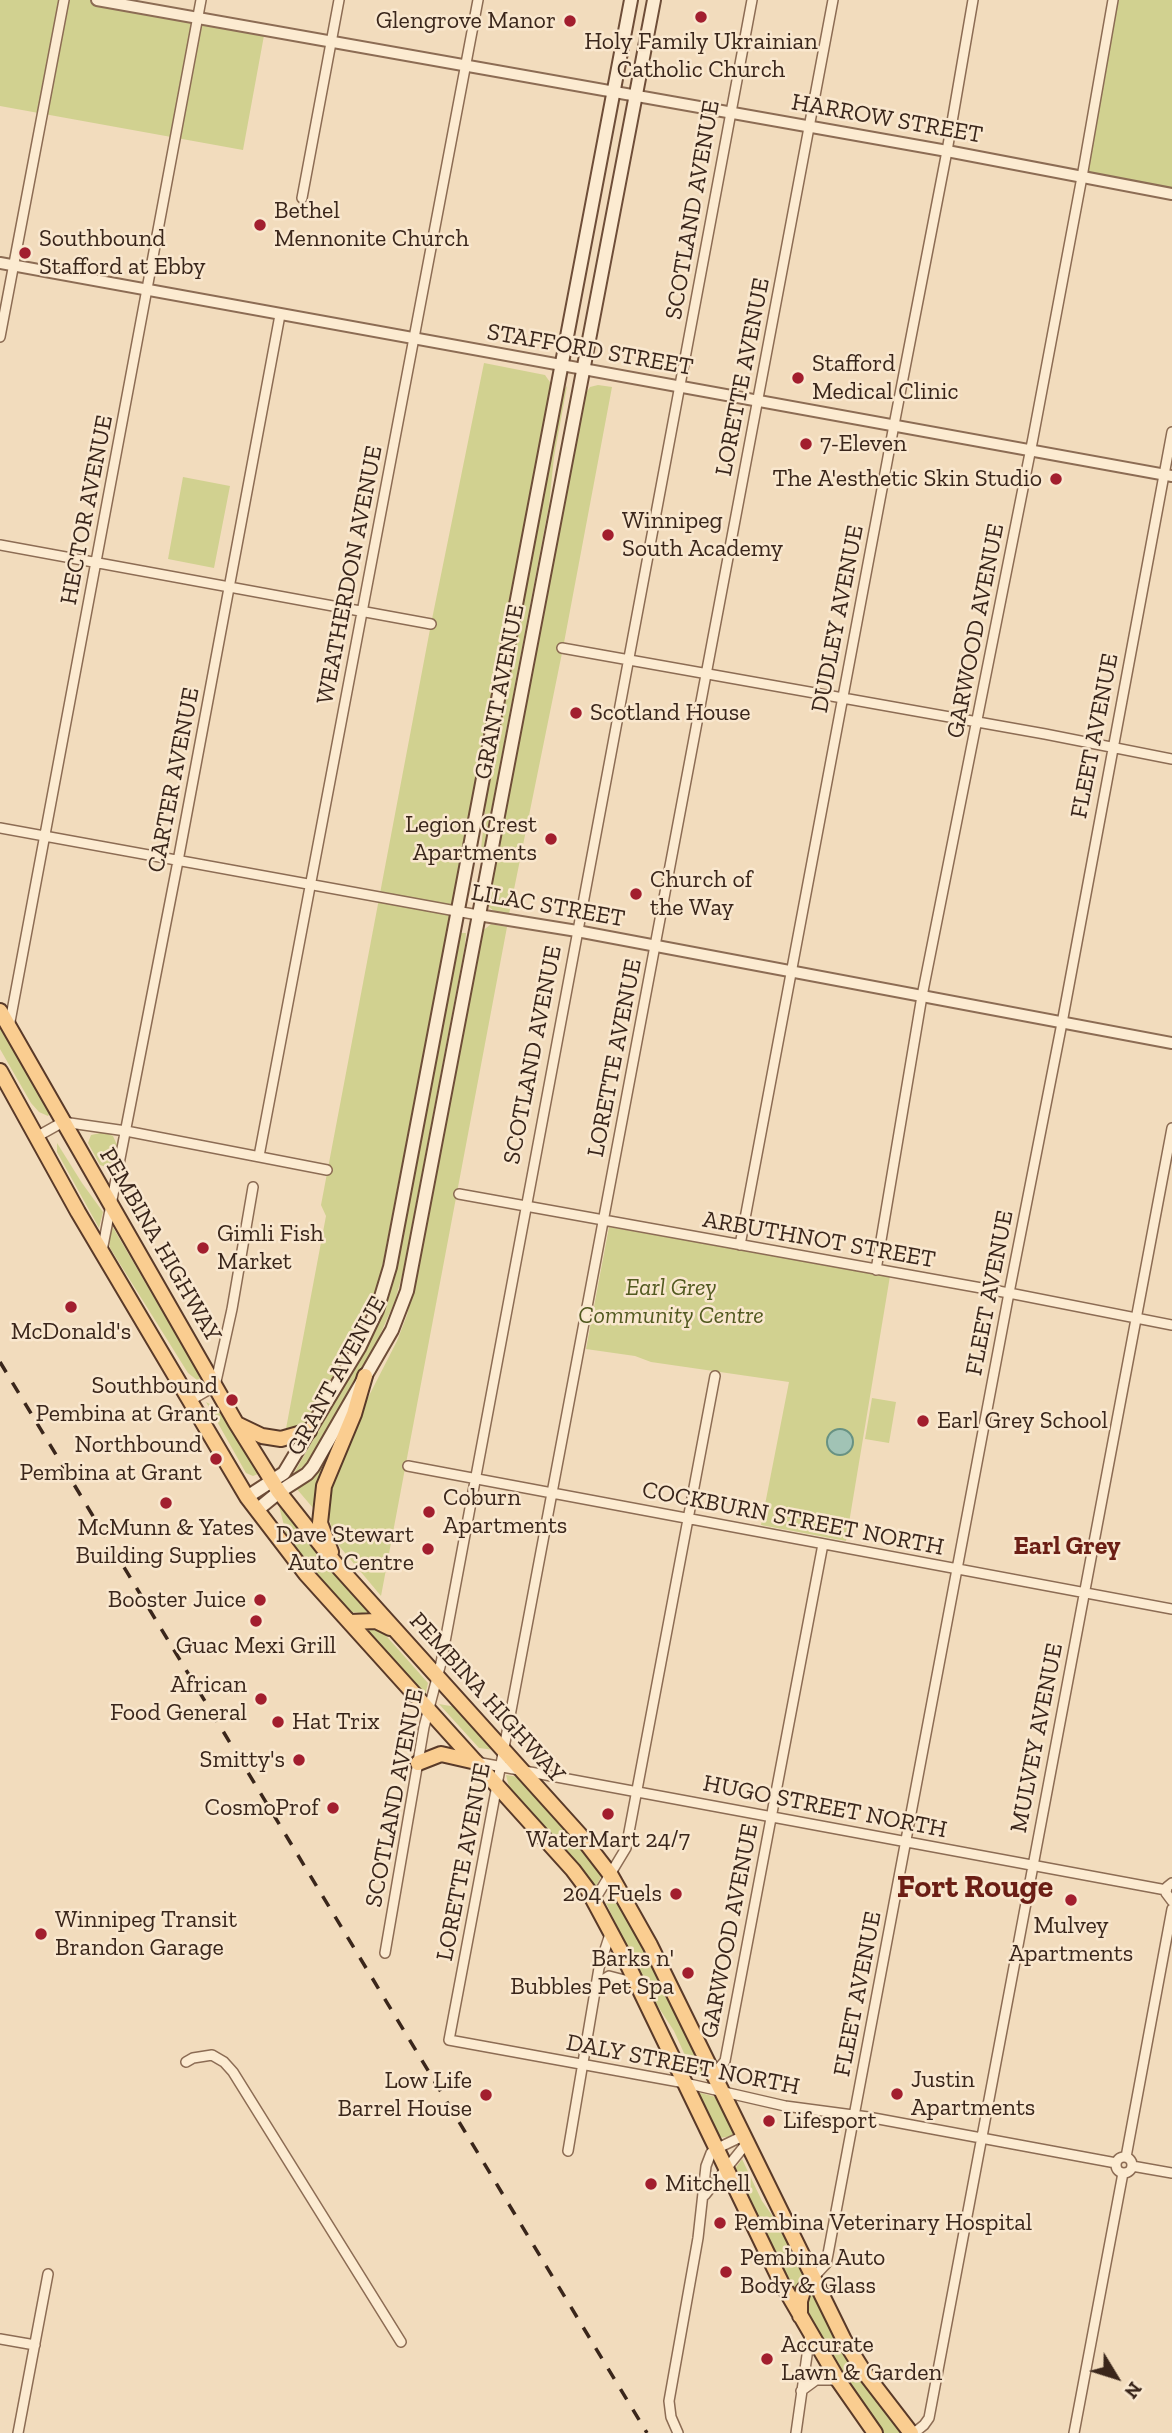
<!DOCTYPE html>
<style>
body{margin:0}
#map{position:relative;width:1172px;height:2433px;overflow:hidden;background:#f2dcbd;font-family:"Zilla Slab",serif}
canvas{display:block}
.north{position:absolute;left:1081px;top:2342px;width:70px;height:70px;-webkit-text-stroke:5px #f9e7ce;paint-order:stroke;rotate:128deg;font-size:19px;font-weight:700;line-height:28px;text-align:center;color:#3a261b}
.north::after{content:'';display:block;margin:auto;width:24px;height:32px;background:#3a261b;clip-path:polygon(50% 0,100% 100%,50% 72%,0 100%)}
</style>
<div id="map">
<canvas width="1172" height="2433"></canvas>
<div class="north">N</div>
</div>
<script>
const c = document.querySelector('canvas').getContext('2d');
c.lineJoin = 'round';
function fillPath(path, color) {
  c.fillStyle = color;
  c.fill(path, 'evenodd');
}
function toPath(rows) {
  const path = new Path2D();
  for (const r of rows) {
    if (r.length === 3) {
      path.moveTo(r[0] + r[2], r[1]);
      path.arc(r[0], r[1], r[2], 0, 2 * Math.PI);
      continue;
    }
    path.moveTo(r[0], r[1]);
    for (let i = 2; i < r.length; i += 2) path.lineTo(r[i], r[i + 1]);
  }
  return path;
}
function stroke(path, color, width, dash) {
  c.strokeStyle = color;
  c.lineWidth = width;
  c.lineCap = dash ? 'butt' : 'round';
  c.setLineDash(dash || []);
  c.stroke(path);
}
function drawText(font, color, halo, rows, align = 'center') {
  c.font = font + ' "Zilla Slab",serif';
  c.lineWidth = 5;
  c.setLineDash([]);
  c.textBaseline = 'middle';
  c.strokeStyle = halo;
  c.fillStyle = color;
  for (const [text, x, y, turn = 0] of rows) {
    c.save();
    c.translate(x, y);
    c.rotate((+turn || 0) * Math.PI / 180);
    c.textAlign = isNaN(turn) ? turn : align;
    if (halo) c.strokeText(text, 0, 0);
    c.fillText(text, 0, 0);
    c.restore();
  }
}
const green = toPath([
 [0,0,97,0,265,30,243,150,0,106],
 [1113,0,1172,0,1172,194,1082,177],
 [484,363,545,375,552,385,379,1283,351,1347,306,1423,300,1428,285,1434,326,1216,321,1205,431,624],
 [598,385,612,387,563,648,509,914,494,911,489,907,488,899,584,396,590,387],
 [567,386,554,457,549,505,482,859,480,858,487,793,564,390],
 [183,477,230,486,214,568,168,559],
 [491,924,507,927,381,1596,335,1541,327,1510,328,1496,355,1423,397,1341,407,1315,421,1256,480,933],
 [461,933,466,933,465,945,403,1272,395,1301,376,1344,307,1463,293,1475,369,1342,389,1295,397,1265],
 [0,1028,50,1113,48,1116,39,1112,31,1103,0,1049],
 [105,1132,113,1136,117,1145,116,1158,113,1164,106,1167,100,1165,88,1143,91,1135],
 [57,1143,82,1183,103,1212,99,1228,57,1152],
 [111,1224,198,1373,200,1379,197,1380,188,1373,110,1248,108,1232],
 [609,1227,890,1276,846,1541,761,1525,789,1382,651,1362,635,1356,586,1349],
 [872,1398,896,1402,889,1443,865,1439],
 [206,1402,219,1409,258,1474,253,1476,246,1473],
 [327,1456,330,1457,316,1490,313,1508,296,1488,311,1481],
 [279,1506,373,1614,350,1612,288,1541],
 [362,1626,380,1629,428,1683,425,1696],
 [439,1704,456,1707,495,1750,479,1748],
 [506,1775,519,1777,603,1873,595,1888,510,1791],
 [610,1884,628,1913,709,2081,693,2073,674,2031,648,1991,606,1903],
 [697,2092,716,2097,734,2136,719,2138],
 [742,2159,762,2201,779,2225,805,2278,795,2293,735,2169],
 [811,2290,848,2362,903,2433,883,2433,860,2403,804,2311]
]);
const water = toPath([
 [840,1442,13]
]);
const minor = toPath([
 [833,0,449,2040,685,2083,785,2106,868,2117,1116,2163],
 [302,198,339,0],
 [0,337,64,0],
 [0,545,431,624],
 [562,648,1045,734,1172,759],
 [0,828,478,915],
 [9,1027,201,0],
 [38,1136,63,1122,126,1131,327,1170],
 [259,1156,478,0],
 [459,1194,1009,1293,1172,1325],
 [740,1245,894,425,947,151,973,0],
 [102,1251,178,861,280,315],
 [876,1270,922,996,1033,438,1082,177,1113,0],
 [189,1401,215,1386,232,1309,253,1187],
 [408,1466,1172,1609],
 [476,1762,1166,1890],
 [1172,1883,1167,1887,1166,1893,1172,1901],
 [594,1901,626,1848,715,1376],
 [385,1953,424,1727,441,1663,752,0],
 [598,1983,609,1976,636,1983],
 [186,2062,193,2058,212,2055,224,2062,233,2072,401,2342],
 [713,2075,725,2061,823,1544],
 [568,2151,599,1968,611,1931],
 [1124,2165,8],
 [1126,2157,1172,1909],
 [1132,2166,1172,2173],
 [705,2195,746,2144],
 [812,2279,826,2264,828,2254,1009,1293,1062,1023,1172,432],
 [0,2339,35,2345],
 [801,2391,816,2380,838,2380],
 [18,2433,48,2274],
 [678,2433,671,2417,669,2401,698,2238,706,2166,711,2153,718,2148,743,2136],
 [796,2433,810,2334],
 [914,2433,924,2425,929,2418,1172,1128],
 [1074,2433,1123,2173]
]);
const tertiary = toPath([
 [97,0,947,151,1172,194],
 [0,263,1172,476],
 [478,915,577,931,1172,1043]
]);
const secondary = toPath([
 [247,1497,284,1473,359,1348,377,1310,390,1267,631,0],
 [257,1510,279,1492,307,1474,313,1467,392,1330,407,1291,654,0]
]);
const primary = toPath([
 [0,1011,236,1423,279,1492,335,1563,580,1835,610,1874,650,1945,844,2340,864,2372,911,2433],
 [0,1071,78,1212,247,1497,306,1574,573,1870,588,1890,624,1957,781,2282,838,2380,875,2433],
 [237,1424,262,1436,281,1439,309,1431],
 [331,1552,320,1523,324,1486,354,1414,365,1376],
 [350,1622,376,1621,390,1628],
 [418,1763,441,1754,476,1762],
 [800,2316,800,2301,803,2291,812,2279]
]);
const rail = toPath([
 [0,1362,647,2433]
]);
const markers = [
 [701,17,7,"#a21e2e"],
 [570,21,7,"#a21e2e"],
 [260,225,7,"#a21e2e"],
 [25,253,7,"#a21e2e"],
 [798,378,7,"#a21e2e"],
 [806,444,7,"#a21e2e"],
 [1056,479,7,"#a21e2e"],
 [608,535,7,"#a21e2e"],
 [576,713,7,"#a21e2e"],
 [551,839,7,"#a21e2e"],
 [636,894,7,"#a21e2e"],
 [203,1248,7,"#a21e2e"],
 [71,1307,7,"#a21e2e"],
 [232,1400,7,"#a21e2e"],
 [923,1421,7,"#a21e2e"],
 [216,1459,7,"#a21e2e"],
 [166,1503,7,"#a21e2e"],
 [429,1512,7,"#a21e2e"],
 [428,1549,7,"#a21e2e"],
 [260,1600,7,"#a21e2e"],
 [256,1621,7,"#a21e2e"],
 [261,1699,7,"#a21e2e"],
 [278,1722,7,"#a21e2e"],
 [299,1760,7,"#a21e2e"],
 [333,1808,7,"#a21e2e"],
 [608,1814,7,"#a21e2e"],
 [676,1894,7,"#a21e2e"],
 [1071,1900,7,"#a21e2e"],
 [41,1934,7,"#a21e2e"],
 [688,1973,7,"#a21e2e"],
 [897,2094,7,"#a21e2e"],
 [486,2095,7,"#a21e2e"],
 [769,2121,7,"#a21e2e"],
 [651,2184,7,"#a21e2e"],
 [720,2223,7,"#a21e2e"],
 [726,2272,7,"#a21e2e"],
 [767,2359,7,"#a21e2e"]
];
const poiNames = [
 ["Glengrove Manor",556,21,"right"],
 ["Holy Family Ukrainian",701,42,"center"],
 ["Catholic Church",701,70,"center"],
 ["Bethel",274,211],
 ["Mennonite Church",274,239],
 ["Southbound",39,239],
 ["Stafford at Ebby",39,267],
 ["Stafford",812,364],
 ["Medical Clinic",812,392],
 ["7-Eleven",820,444],
 ["The A'esthetic Skin Studio",1042,479,"right"],
 ["Winnipeg",622,521],
 ["South Academy",622,549],
 ["Scotland House",590,713],
 ["Legion Crest",537,825,"right"],
 ["Apartments",537,853,"right"],
 ["Church of",650,880],
 ["the Way",650,908],
 ["Gimli Fish",217,1234],
 ["Market",217,1262],
 ["McDonald's",71,1332,"center"],
 ["Southbound",218,1386,"right"],
 ["Pembina at Grant",218,1414,"right"],
 ["Earl Grey School",937,1421],
 ["Northbound",202,1445,"right"],
 ["Pembina at Grant",202,1473,"right"],
 ["Coburn",443,1498],
 ["Apartments",443,1526],
 ["McMunn & Yates",166,1528,"center"],
 ["Building Supplies",166,1556,"center"],
 ["Dave Stewart",414,1535,"right"],
 ["Auto Centre",414,1563,"right"],
 ["Booster Juice",246,1600,"right"],
 ["Guac Mexi Grill",256,1646,"center"],
 ["African",247,1685,"right"],
 ["Food General",247,1713,"right"],
 ["Hat Trix",292,1722],
 ["Smitty's",285,1760,"right"],
 ["CosmoProf",319,1808,"right"],
 ["WaterMart 24/7",608,1840,"center"],
 ["204 Fuels",662,1894,"right"],
 ["Winnipeg Transit",55,1920],
 ["Brandon Garage",55,1948],
 ["Mulvey",1071,1926,"center"],
 ["Apartments",1071,1954,"center"],
 ["Barks n'",674,1959,"right"],
 ["Bubbles Pet Spa",674,1987,"right"],
 ["Justin",911,2080],
 ["Apartments",911,2108],
 ["Low Life",472,2081,"right"],
 ["Barrel House",472,2109,"right"],
 ["Lifesport",783,2121],
 ["Mitchell",665,2184],
 ["Pembina Veterinary Hospital",734,2223],
 ["Pembina Auto",740,2258],
 ["Body & Glass",740,2286],
 ["Accurate",781,2345],
 ["Lawn & Garden",781,2373]
];
const streetNames = [
 ["HARROW STREET",887,119,10],
 ["SCOTLAND AVENUE",693,210,-80],
 ["STAFFORD STREET",590,350,10],
 ["LORETTE AVENUE",743,377,-79],
 ["HECTOR AVENUE",87,510,-79],
 ["WEATHERDON AVENUE",350,575,-79],
 ["DUDLEY AVENUE",838,619,-79],
 ["GARWOOD AVENUE",976,631,-79],
 ["GRANT AVENUE",500,692,-79],
 ["FLEET AVENUE",1095,736,-79],
 ["CARTER AVENUE",174,780,-79],
 ["LILAC STREET",548,906,10],
 ["SCOTLAND AVENUE",533,1055,-79],
 ["LORETTE AVENUE",615,1058,-79],
 ["ARBUTHNOT STREET",819,1240,10],
 ["PEMBINA HIGHWAY",160,1245,60],
 ["FLEET AVENUE",990,1293,-79],
 ["GRANT AVENUE",337,1376,-61],
 ["COCKBURN STREET NORTH",793,1519,11],
 ["PEMBINA HIGHWAY",487,1698,48],
 ["MULVEY AVENUE",1037,1738,-79],
 ["SCOTLAND AVENUE",395,1798,-79],
 ["HUGO STREET NORTH",825,1807,11],
 ["LORETTE AVENUE",464,1862,-79],
 ["GARWOOD AVENUE",730,1931,-79],
 ["FLEET AVENUE",858,1994,-79],
 ["DALY STREET NORTH",683,2065,11]
];
const parkNames = [
 ["Earl Grey",671,1288],
 ["Community Centre",671,1316]
];
const neighbourhoodNames = [
 ["Earl Grey",1067,1547]
];
const districtNames = [
 ["Fort Rouge",975,1888]
];
fillPath(green, '#d1d190');
fillPath(water, '#a1c3b5');
stroke(water, '#689283', 2);
stroke(minor, '#8c6c54', 12);
stroke(tertiary, '#8c6c54', 14);
stroke(secondary, '#6e4d38', 16);
stroke(primary, '#593a29', 18);
stroke(minor, '#fcebd1', 9);
stroke(tertiary, '#fcebd1', 10);
stroke(secondary, '#fcebd1', 12);
stroke(primary, '#facd90', 14);
stroke(rail, '#3a261b', 3.5, [12, 12]);
for (const [x, y, r, color] of markers) {
  const dot = new Path2D();
  dot.arc(x, y, r, 0, 2 * Math.PI);
  c.fillStyle = color;
  c.fill(dot);
  stroke(dot, '#f9e7ce', 2.5);
}
drawText('24px', '#3a261b', '#f9e7ce', poiNames, 'left');
drawText('24px', '#3a261b', '#f9e7ce', streetNames);
drawText('italic 24px', '#51591f', '#f9e7ce', parkNames);
drawText('bold 26px', '#6b1e15', '#f9e7ce', neighbourhoodNames);
drawText('bold 32px', '#6b1e15', '#f9e7ce', districtNames);
</script>
